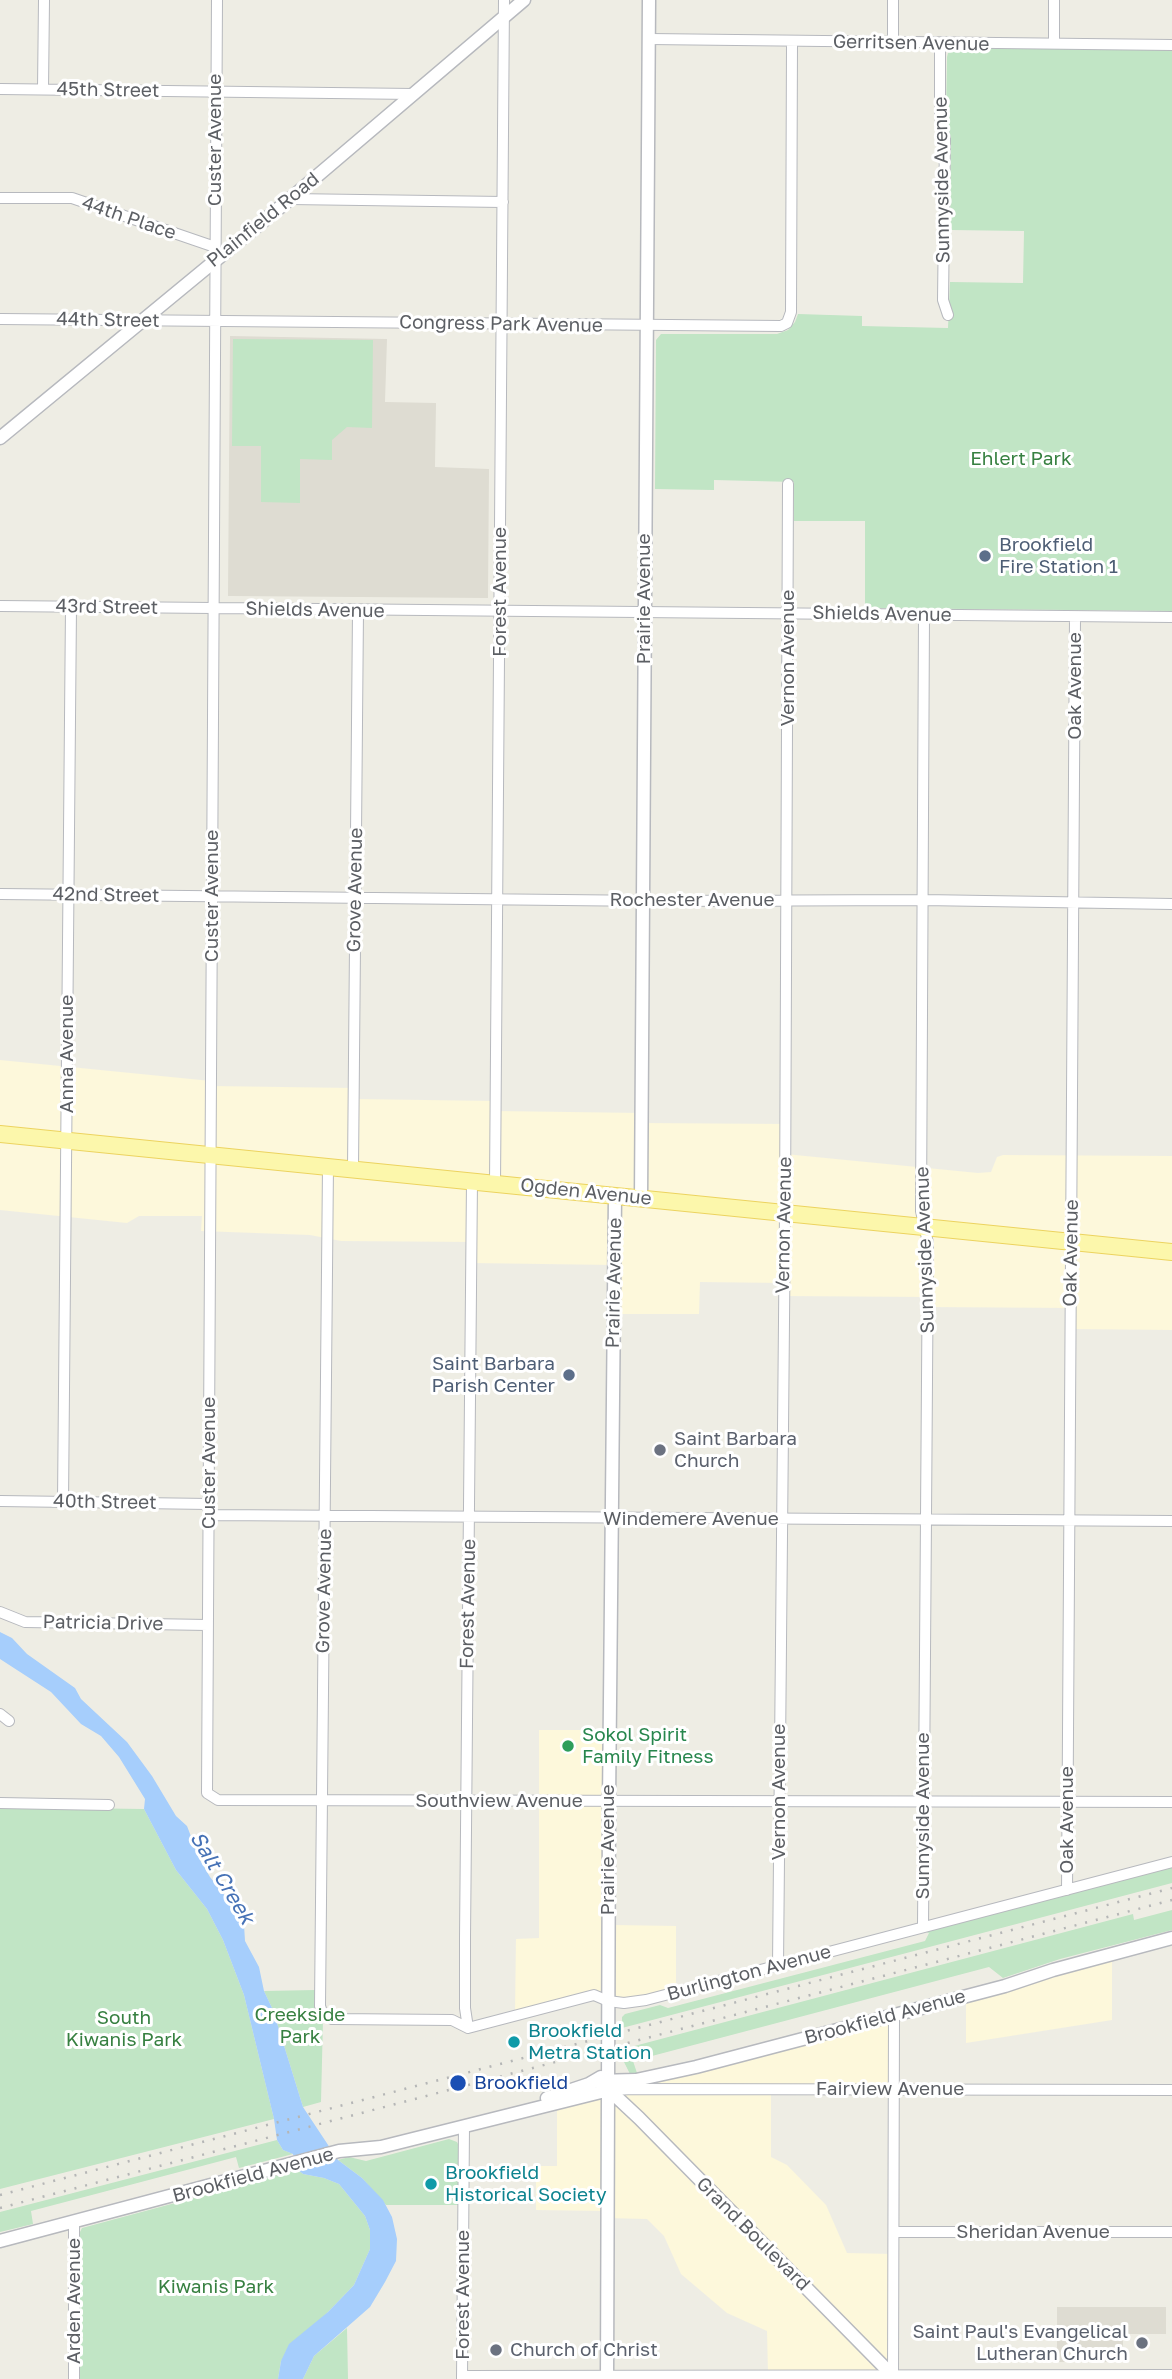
<!DOCTYPE html>
<style>
body{margin:0}
canvas{display:block;background:#eeede4}
</style>
<canvas width="1172" height="2379"></canvas>
<script>
const c = document.querySelector('canvas').getContext('2d');
c.lineJoin = 'round';
function fillPath(path, color) {
  c.fillStyle = color;
  c.fill(path, 'evenodd');
}
function toPath(rows) {
  const path = new Path2D();
  for (const r of rows) {
    path.moveTo(r[0], r[1]);
    for (let i = 2; i < r.length; i += 2) path.lineTo(r[i], r[i + 1]);
  }
  return path;
}
function stroke(path, color, width, dash) {
  c.strokeStyle = color;
  c.lineWidth = width;
  c.lineCap = dash ? 'butt' : 'round';
  c.setLineDash(dash || []);
  c.stroke(path);
}
function drawText(font, color, halo, rows, align = 'center') {
  c.font = font + ' "Golos Text",sans-serif';
  c.lineWidth = 6;
  c.setLineDash([]);
  c.textBaseline = 'middle';
  c.strokeStyle = halo;
  c.fillStyle = color;
  for (const [text, x, y, turn = 0] of rows) {
    c.save();
    c.translate(x, y);
    c.rotate((+turn || 0) * Math.PI / 180);
    c.textAlign = isNaN(turn) ? turn : align;
    if (halo) c.strokeText(text, 0, 0);
    c.fillText(text, 0, 0);
    c.restore();
  }
}
const commercial = toPath([
 [0,1060,211,1081,211,1086,353,1088,354,1099,496,1101,496,1111,641,1113,642,1123,785,1124,785,1154,978,1173,991,1172,997,1157,1003,1155,1172,1156,1172,1330,1070,1329,1070,1308,928,1307,927,1297,784,1296,783,1283,700,1282,699,1314,614,1314,614,1265,471,1263,471,1242,341,1241,310,1235,201,1231,202,1216,139,1216,127,1223,0,1210],
 [539,1730,607,1730,604,1990,515,2011,516,1939,539,1938],
 [615,1925,676,1926,676,1987,624,2001,614,1994],
 [1112,1957,1112,2020,966,2043,966,1995],
 [892,2015,891,2090,771,2091,771,2157,787,2165,826,2205,847,2253,892,2254,891,2370,768,2373,767,2331,727,2313,681,2274,664,2236,647,2219,605,2218,604,2211,536,2210,536,2166,557,2166,557,2104]
]);
const education = toPath([
 [230,336,387,339,385,402,436,403,435,467,489,469,488,598,228,596],
 [1057,2307,1166,2307,1166,2334,1123,2334,1123,2362,1057,2362]
]);
const green = toPath([
 [954,48,1172,50,1172,611,865,608,865,521,794,521,794,482,714,480,714,490,655,489,656,340,661,334,777,334,788,330,795,322,798,314,862,316,862,326,948,328,950,282,1023,283,1024,231,950,230,951,140,946,119,947,57,948,53],
 [233,339,373,340,372,428,347,427,332,440,332,460,300,459,300,503,261,502,261,446,232,446],
 [0,1807,144,1809,176,1870,207,1909,223,1940,244,1995,274,2119,0,2189],
 [1172,1866,1172,1883,622,2028,622,2017,625,2014,660,2005,668,2008,925,1941,929,1933,926,1932,928,1931],
 [1172,1910,1172,1930,1060,1959,1003,1978,989,1967,633,2061,637,2073,630,2074,624,2062,623,2049,1133,1914,1134,1920],
 [316,1990,323,2020,321,2102,303,2107,273,2010,264,1991],
 [449,2139,457,2142,459,2146,459,2205,386,2205,362,2178,338,2160,349,2157,366,2161],
 [277,2140,283,2150,293,2154,239,2168,236,2157,31,2211,33,2224,0,2232,0,2212],
 [298,2170,303,2174,324,2178,339,2184,365,2216,370,2230,370,2249,354,2285,281,2361,278,2379,79,2379,79,2234,82,2228],
 [347,2328,348,2379,303,2379,314,2356]
]);
const water = toPath([
 [0,1632,12,1638,27,1654,75,1688,81,1699,127,1742,152,1776,176,1816,187,1826,200,1860,210,1877,241,1916,244,1925,245,1941,259,1967,264,1991,273,2010,303,2107,338,2160,362,2178,383,2200,392,2217,397,2239,396,2261,385,2282,370,2307,314,2356,303,2379,278,2379,281,2361,289,2344,328,2312,354,2285,370,2249,370,2230,365,2216,339,2184,324,2178,303,2174,298,2170,293,2154,283,2150,277,2140,274,2119,244,1995,223,1940,207,1909,176,1870,144,1809,145,1799,119,1757,101,1736,81,1724,51,1692,0,1659]
]);
const minor = toPath([
 [217,0,207,1793,218,1800,1172,1802],
 [649,39,1172,45],
 [893,43,893,0],
 [940,43,940,117,945,139,943,300,948,315],
 [1054,43,1054,0],
 [0,89,414,94],
 [43,89,44,0],
 [0,198,72,198,215,247],
 [290,199,503,202],
 [0,319,781,326,787,323,791,312,792,42],
 [0,606,1172,617],
 [0,894,655,901,923,900,1172,904],
 [328,1166,320,2006,323,2015,332,2019,452,2020,468,2028,594,1995,608,2001,624,2003,646,2000,1172,1862],
 [353,1168,358,611],
 [495,1183,504,0],
 [0,1501,209,1504],
 [63,1501,71,607],
 [209,1515,1172,1521],
 [0,1612,25,1622,208,1625],
 [0,1714,9,1721],
 [0,1803,109,1805],
 [1067,1890,1075,617],
 [923,1927,928,1243,921,1211,924,615],
 [778,1966,785,1213,788,484],
 [468,2028,465,2008,465,1937,472,1181],
 [609,2090,635,2089,1172,2090],
 [894,2232,1172,2232],
 [462,2376,1172,2375],
 [893,2378,894,2015],
 [74,2379,74,2222],
 [462,2379,464,2126]
]);
const tertiary = toPath([
 [0,438,290,199,524,0],
 [641,1198,649,0],
 [596,2081,636,2080,696,2067,1005,1986,1053,1970,1172,1938],
 [609,2090,639,2118,896,2379],
 [547,2098,589,2084,601,2077],
 [0,2241,339,2151,381,2147,609,2090],
 [607,2379,609,1801,615,1196]
]);
const primary = toPath([
 [0,1134,1172,1252]
]);
const rail = toPath([
 [0,2195,1172,1888],
 [0,2208,1172,1900]
]);
const markers = [
 [985,556,7,"#5c6f8a"],
 [569,1375,7,"#5c6f8a"],
 [660,1450,7,"#6b7280"],
 [568,1746,7,"#2e9e5b"],
 [514,2042,7,"#0f9aa8"],
 [458,2083,9,"#1a4fb4"],
 [431,2184,7,"#0f9aa8"],
 [1142,2343,7,"#6b7280"],
 [496,2350,7,"#6b7280"]
];
const streetNames = [
 ["Gerritsen Avenue",911,43,1],
 ["45th Street",108,90,1],
 ["Custer Avenue",215,140,-90],
 ["Sunnyside Avenue",942,180,-91],
 ["44th Place",129,218,19],
 ["Plainfield Road",263,220,-39],
 ["44th Street",108,320,1],
 ["Congress Park Avenue",501,324,1],
 ["Forest Avenue",500,592,-90],
 ["Prairie Avenue",644,599,-90],
 ["43rd Street",107,607,1],
 ["Shields Avenue",315,610,1],
 ["Shields Avenue",882,614,1],
 ["Vernon Avenue",788,658,-90],
 ["Oak Avenue",1075,686,-90],
 ["Grove Avenue",355,890,-89],
 ["42nd Street",106,895,1],
 ["Custer Avenue",212,896,-90],
 ["Rochester Avenue",692,900],
 ["Anna Avenue",67,1054,-90],
 ["Ogden Avenue",586,1192,6],
 ["Vernon Avenue",784,1225,-89],
 ["Sunnyside Avenue",925,1250,-92],
 ["Oak Avenue",1071,1253,-89],
 ["Prairie Avenue",614,1283,-89],
 ["Custer Avenue",209,1463,-90],
 ["40th Street",105,1502,1],
 ["Windemere Avenue",691,1519],
 ["Grove Avenue",324,1591,-89],
 ["Forest Avenue",468,1604,-89],
 ["Patricia Drive",103,1623,1],
 ["Vernon Avenue",779,1792,-90],
 ["Southview Avenue",499,1801],
 ["Sunnyside Avenue",923,1816,-90],
 ["Oak Avenue",1067,1820,-90],
 ["Prairie Avenue",608,1850,-90],
 ["Burlington Avenue",749,1973,-15],
 ["Brookfield Avenue",885,2017,-15],
 ["Fairview Avenue",890,2089],
 ["Brookfield Avenue",253,2175,-15],
 ["Sheridan Avenue",1033,2232],
 ["Grand Boulevard",753,2234,45],
 ["Forest Avenue",463,2295,-90],
 ["Arden Avenue",74,2301,-90]
];
const parkNames = [
 ["Ehlert Park",1021,459],
 ["Creekside",300,2015],
 ["Park",300,2037],
 ["South",124,2018],
 ["Kiwanis Park",124,2040],
 ["Kiwanis Park",216,2287]
];
const serviceNames = [
 ["Brookfield",999,545],
 ["Fire Station 1",999,567],
 ["Saint Barbara",555,1364,"right"],
 ["Parish Center",555,1386,"right"]
];
const worshipNames = [
 ["Saint Barbara",674,1439],
 ["Church",674,1461],
 ["Saint Paul's Evangelical",1128,2332,"right"],
 ["Lutheran Church",1128,2354,"right"],
 ["Church of Christ",510,2350]
];
const leisureNames = [
 ["Sokol Spirit",582,1735],
 ["Family Fitness",582,1757]
];
const cultureNames = [
 ["Brookfield",528,2031],
 ["Metra Station",528,2053],
 ["Brookfield",445,2173],
 ["Historical Society",445,2195]
];
const transitNames = [
 ["Brookfield",474,2083]
];
const waterNames = [
 ["Salt Creek",222,1878,59]
];
fillPath(commercial, '#fdf8db');
fillPath(education, '#dedcd2');
fillPath(green, '#c1e5c5');
fillPath(water, '#a6cefc');
stroke(minor, '#b7b9be', 12);
stroke(tertiary, '#b7b9be', 15);
stroke(primary, '#ecd35f', 18);
stroke(minor, '#fff', 10);
stroke(tertiary, '#fff', 12);
stroke(primary, '#fcf7ab', 16);
stroke(rail, '#b5b6b6', 2.5, [2, 9]);
for (const [x, y, r, color] of markers) {
  const dot = new Path2D();
  dot.arc(x, y, r, 0, 2 * Math.PI);
  c.fillStyle = color;
  c.fill(dot);
  stroke(dot, '#fff', 2.5);
}
drawText('19px', '#5c5f64', '#fff', streetNames);
drawText('19px', '#378041', '#fff', parkNames);
drawText('19px', '#4e5e75', '#fff', serviceNames, 'left');
drawText('19px', '#5b616d', '#fff', worshipNames, 'left');
drawText('19px', '#27864d', '#fff', leisureNames, 'left');
drawText('19px', '#0d838f', '#fff', cultureNames, 'left');
drawText('19px', '#164399', '#fff', transitNames, 'left');
drawText('italic 21px', '#4672b6', '#fff', waterNames);
</script>
